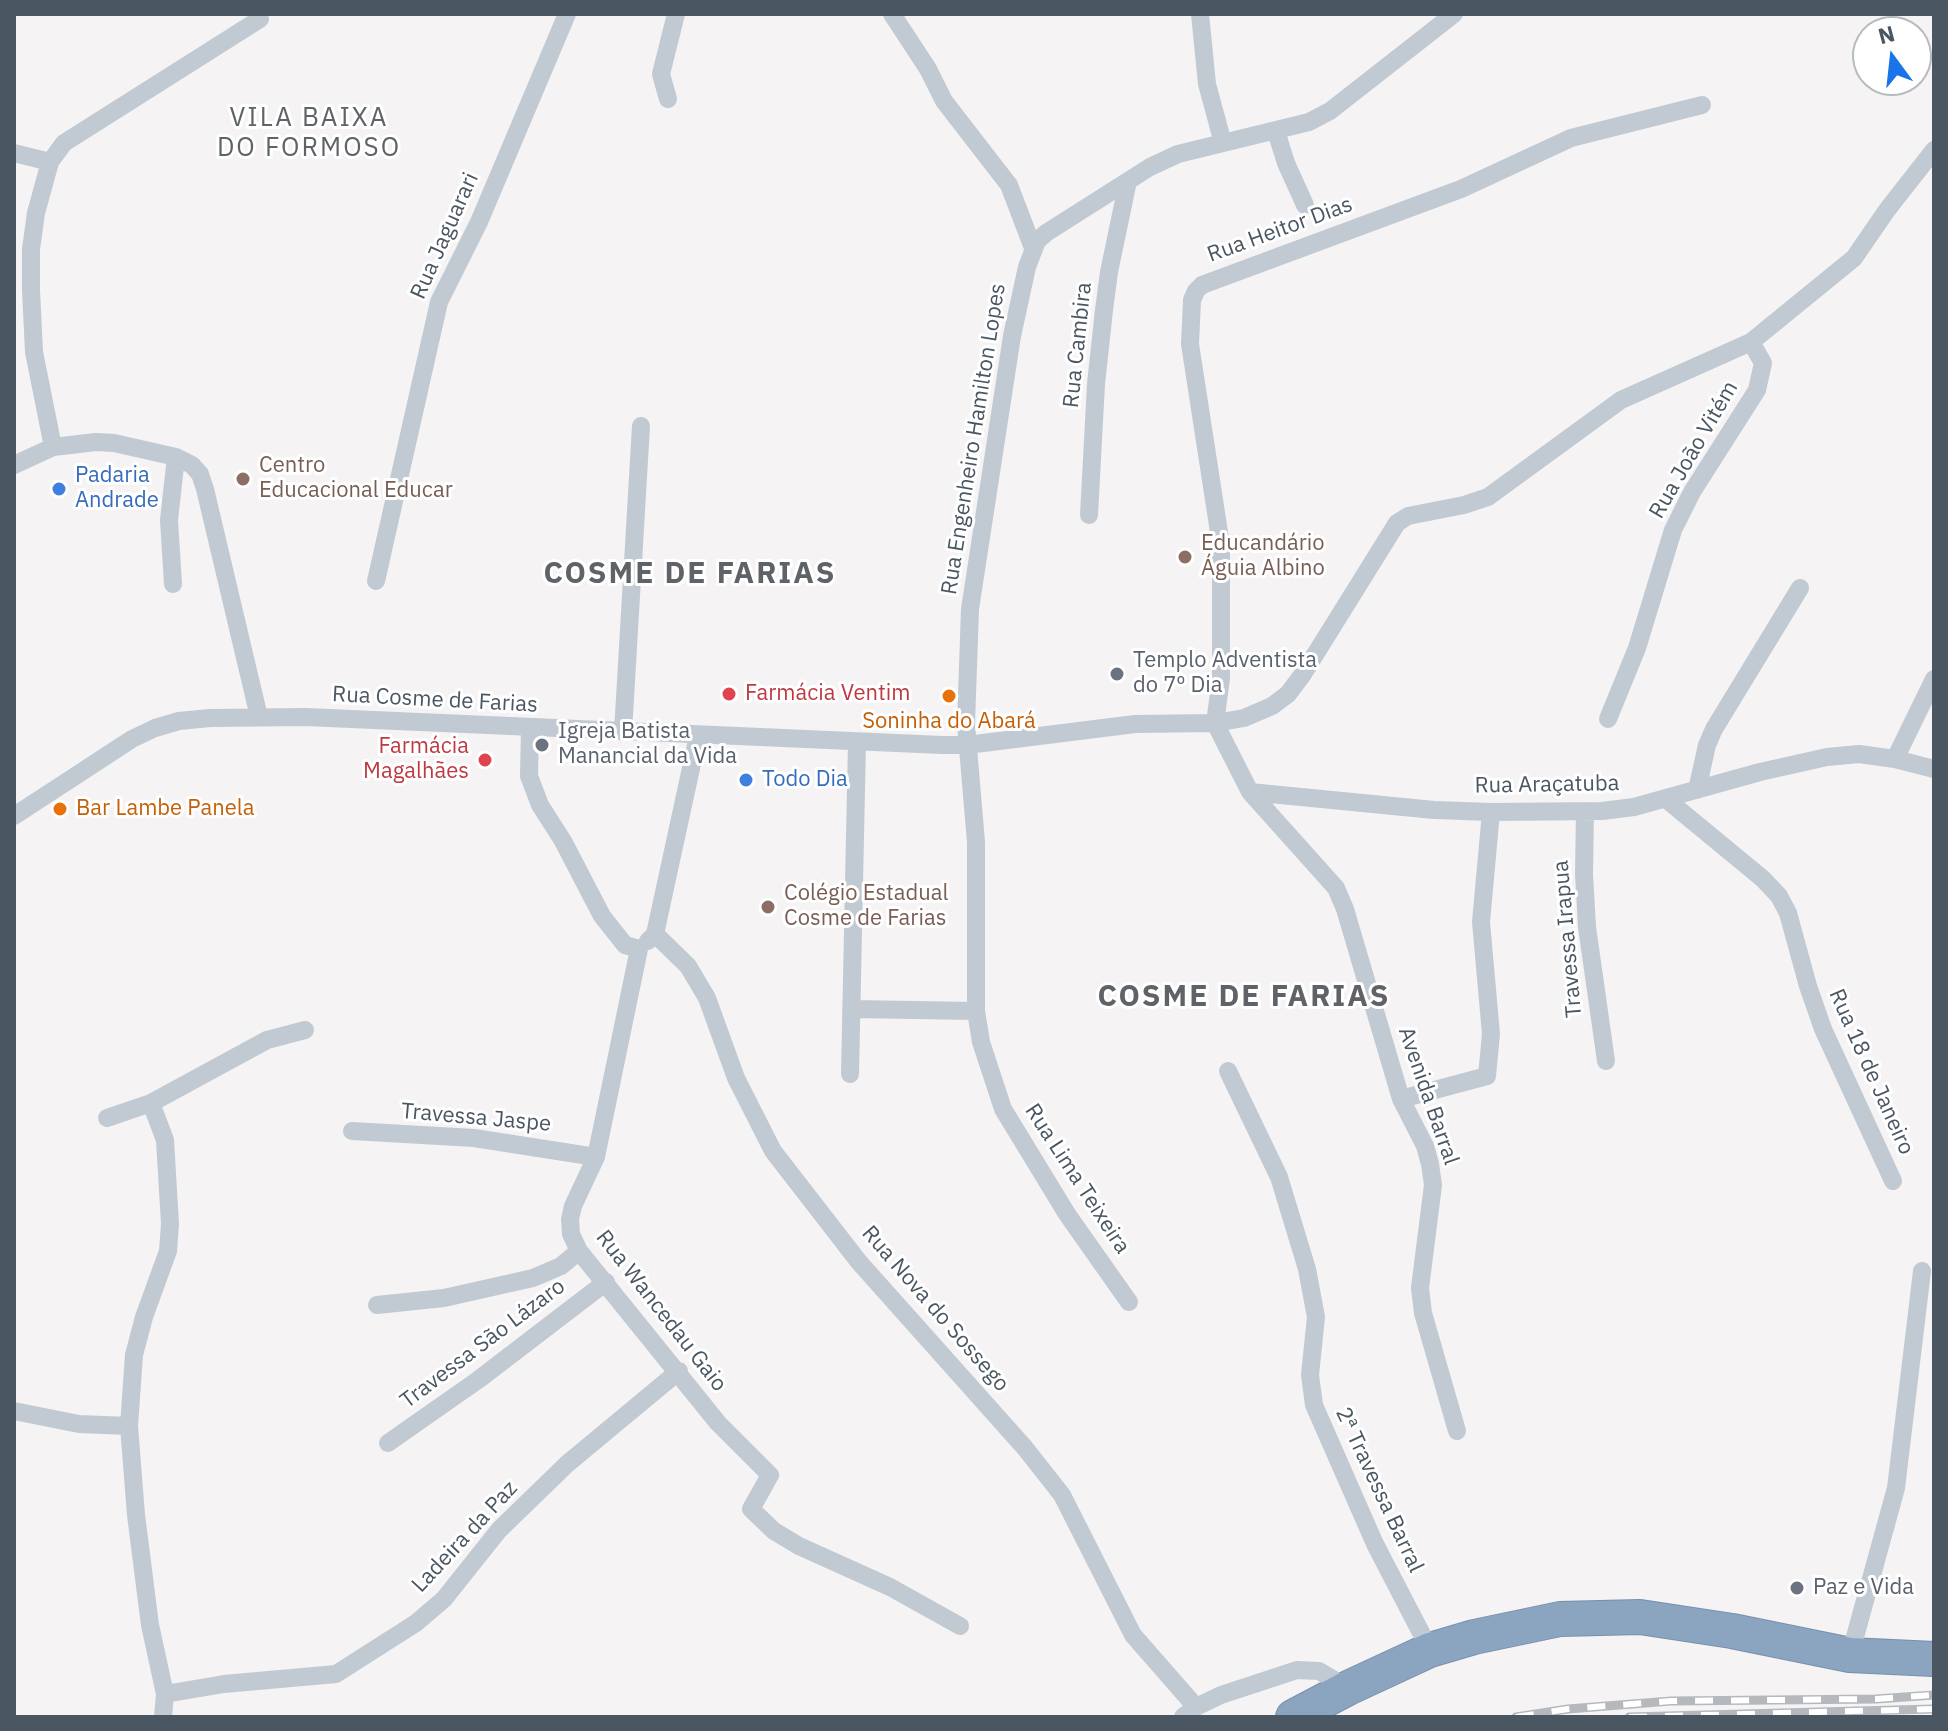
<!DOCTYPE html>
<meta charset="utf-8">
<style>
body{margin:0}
#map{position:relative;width:1948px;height:1731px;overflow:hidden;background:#f5f3f3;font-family:"IBM Plex Sans",sans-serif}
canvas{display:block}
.frame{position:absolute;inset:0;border:16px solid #4a5661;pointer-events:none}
.north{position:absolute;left:1852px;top:16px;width:80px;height:80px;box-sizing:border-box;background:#fff;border:2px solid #b7bbc0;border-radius:50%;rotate:345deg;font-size:22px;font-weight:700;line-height:32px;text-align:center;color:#4a5661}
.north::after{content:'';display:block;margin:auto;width:28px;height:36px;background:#1a73e8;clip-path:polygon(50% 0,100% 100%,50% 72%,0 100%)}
</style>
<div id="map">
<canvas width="1948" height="1731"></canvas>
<div class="frame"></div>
<div class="north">N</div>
</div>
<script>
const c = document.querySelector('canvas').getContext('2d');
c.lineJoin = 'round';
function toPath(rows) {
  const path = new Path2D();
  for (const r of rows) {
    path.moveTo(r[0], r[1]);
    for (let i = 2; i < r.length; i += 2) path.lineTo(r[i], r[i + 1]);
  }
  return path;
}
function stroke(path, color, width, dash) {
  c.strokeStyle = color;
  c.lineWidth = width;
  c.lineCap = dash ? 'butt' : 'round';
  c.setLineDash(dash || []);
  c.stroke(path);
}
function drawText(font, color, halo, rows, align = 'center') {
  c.font = font + ' "IBM Plex Sans",sans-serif';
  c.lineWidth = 6;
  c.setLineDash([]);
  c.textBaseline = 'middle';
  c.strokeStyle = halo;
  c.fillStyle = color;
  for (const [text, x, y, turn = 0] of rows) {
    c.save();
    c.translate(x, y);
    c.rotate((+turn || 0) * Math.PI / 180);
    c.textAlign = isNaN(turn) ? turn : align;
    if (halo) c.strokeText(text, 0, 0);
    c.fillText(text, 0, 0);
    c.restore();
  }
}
const street = toPath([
 [892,14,928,69,944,101,1009,185,1033,248],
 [1200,14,1207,84,1223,143],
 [668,99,661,74,676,14],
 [1276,131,1286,163,1305,205],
 [14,153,50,162],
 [53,447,34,352,31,290,31,249,36,213,50,162,64,143,260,19],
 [14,465,53,447,96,442,114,443,176,457,192,465,200,474,205,489,259,717],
 [1089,515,1096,384,1104,310,1109,272,1128,181],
 [376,581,439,302,479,222,567,14],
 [173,584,169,520,176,457],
 [1608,719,1637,648,1673,530,1692,492,1757,390,1763,363,1751,342],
 [1215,723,1221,678,1221,545,1190,344,1192,300,1196,291,1202,285,1461,189,1571,138,1702,105],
 [1215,723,1250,792,1336,888,1345,909,1401,1099,1425,1146,1430,1164,1433,1185,1420,1288,1423,1313,1457,1431],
 [530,729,529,776,540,805,563,841,602,916,625,945,639,949,596,1157,573,1206,570,1219,571,1234,579,1251,718,1423,770,1475,751,1509,774,1531,799,1546,890,1587,960,1626],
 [623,732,641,426],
 [1895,759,1934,679],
 [1697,790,1707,745,1714,729,1800,588],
 [1250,792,1434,810,1491,812,1602,811,1634,807,1760,772,1827,757,1859,754,1895,759,1934,769],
 [1666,799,1763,879,1779,896,1788,913,1808,986,1823,1029,1893,1181],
 [1585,811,1584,874,1587,927,1606,1061],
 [14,816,132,739,155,728,179,721,210,718,306,717,942,745,967,745,1135,724,1215,723,1244,718,1272,706,1288,694,1303,674,1397,523,1408,516,1464,505,1488,497,1621,400,1751,342,1854,258,1887,210,1934,150],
 [655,934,688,966,707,998,736,1078,773,1151,859,1262,1025,1448,1062,1495,1133,1635,1196,1707],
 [648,941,655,934,698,736],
 [851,1009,976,1011],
 [1228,1071,1279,1177,1307,1269,1316,1317,1310,1375,1314,1405,1375,1544,1430,1650],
 [850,1074,857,742],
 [1401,1099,1487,1076,1491,1034,1481,922,1491,812],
 [151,1103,165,1140,170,1224,168,1251,144,1317,134,1355,129,1426,136,1515,150,1625,165,1694,163,1717],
 [107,1118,151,1103,267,1040,305,1030],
 [352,1131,474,1138,596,1157],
 [1129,1302,1067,1214,1003,1109,981,1042,976,1011,976,842,966,724,970,609,1012,336,1027,267,1037,241,1046,233,1150,167,1178,154,1309,122,1330,111,1454,14],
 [377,1305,444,1298,533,1278,561,1266,579,1251],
 [14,1411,79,1424,129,1426],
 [388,1443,478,1380,606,1282],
 [1850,1655,1896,1488,1922,1271],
 [165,1694,224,1684,336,1674,416,1623,444,1599,499,1530,567,1464,679,1371],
 [1183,1717,1196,1707,1221,1695,1297,1670,1319,1671,1348,1688]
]);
const highway = toPath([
 [1293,1717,1348,1688,1430,1650,1474,1637,1560,1619,1640,1617,1732,1631,1850,1655,1934,1659]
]);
const rail = toPath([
 [1516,1717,1568,1709,1671,1701,1876,1699,1934,1695],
 [1629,1717,1934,1709]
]);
const markers = [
 [243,479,8,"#8d6e63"],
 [59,489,8,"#3f7fe0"],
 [1185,557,8,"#8d6e63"],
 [1117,674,8,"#6b7280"],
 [729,694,8,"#e0444e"],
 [949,696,8,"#e8710a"],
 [542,745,8,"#6b7280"],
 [485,760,8,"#e0444e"],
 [746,780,8,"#3f7fe0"],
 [60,809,8,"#e8710a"],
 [768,907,8,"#8d6e63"],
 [1797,1588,8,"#6b7280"]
];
const streetNames = [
 ["Rua Heitor Dias",1280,230,-20],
 ["Rua Jaguarari",445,236,-66],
 ["Rua Cambira",1078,345,-84],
 ["Rua Engenheiro Hamilton Lopes",974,439,-81],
 ["Rua João Vitém",1694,450,-60],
 ["Rua Cosme de Farias",435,700,3],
 ["Rua Araçatuba",1547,785,-1],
 ["Travessa Irapua",1568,939,-95],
 ["Rua 18 de Janeiro",1871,1072,66],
 ["Avenida Barral",1428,1096,71],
 ["Travessa Jaspe",476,1118,5],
 ["Rua Lima Teixeira",1077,1179,57],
 ["Rua Nova do Sossego",935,1309,49],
 ["Rua Wancedau Gaio",661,1311,52],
 ["Travessa São Lázaro",483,1344,-37],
 ["2ª Travessa Barral",1379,1490,65],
 ["Ladeira da Paz",465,1537,-47]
];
const educationNames = [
 ["Centro",259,466],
 ["Educacional Educar",259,491],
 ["Educandário",1201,544],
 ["Águia Albino",1201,569],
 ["Colégio Estadual",784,894],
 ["Cosme de Farias",784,919]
];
const shopNames = [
 ["Padaria",75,476],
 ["Andrade",75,501],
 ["Todo Dia",762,780]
];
const worshipNames = [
 ["Templo Adventista",1133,661],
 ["do 7º Dia",1133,686],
 ["Igreja Batista",558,732],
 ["Manancial da Vida",558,757],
 ["Paz e Vida",1813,1588]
];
const healthNames = [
 ["Farmácia Ventim",745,694],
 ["Farmácia",469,747,"right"],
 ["Magalhães",469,772,"right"]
];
const foodNames = [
 ["Soninha do Abará",949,722],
 ["Bar Lambe Panela",76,809,"left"]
];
const quarterNames = [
 ["VILA BAIXA",309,118],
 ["DO FORMOSO",309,148]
];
const districtNames = [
 ["COSME DE FARIAS",690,574],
 ["COSME DE FARIAS",1244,997]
];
stroke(highway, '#7690ad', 36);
stroke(street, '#c1cad2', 18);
stroke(highway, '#8ba5c1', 34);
stroke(rail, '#b5b8bd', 9);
stroke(rail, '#fff', 6, [18]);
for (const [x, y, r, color] of markers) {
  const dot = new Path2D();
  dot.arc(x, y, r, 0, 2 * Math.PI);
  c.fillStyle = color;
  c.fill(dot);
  stroke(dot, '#fff', 3);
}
drawText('22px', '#4a5661', '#fff', streetNames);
drawText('22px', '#785e54', '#fff', educationNames, 'left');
drawText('22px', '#366cbe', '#fff', shopNames, 'left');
drawText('22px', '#5b616d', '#fff', worshipNames, 'left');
drawText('22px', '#be3a42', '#fff', healthNames, 'left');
drawText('22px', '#c56008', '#fff', foodNames);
c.letterSpacing = '2px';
drawText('26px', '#5f6368', '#fff', quarterNames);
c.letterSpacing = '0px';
c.letterSpacing = '2px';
drawText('bold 30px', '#5f6368', '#fff', districtNames);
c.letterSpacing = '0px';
</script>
